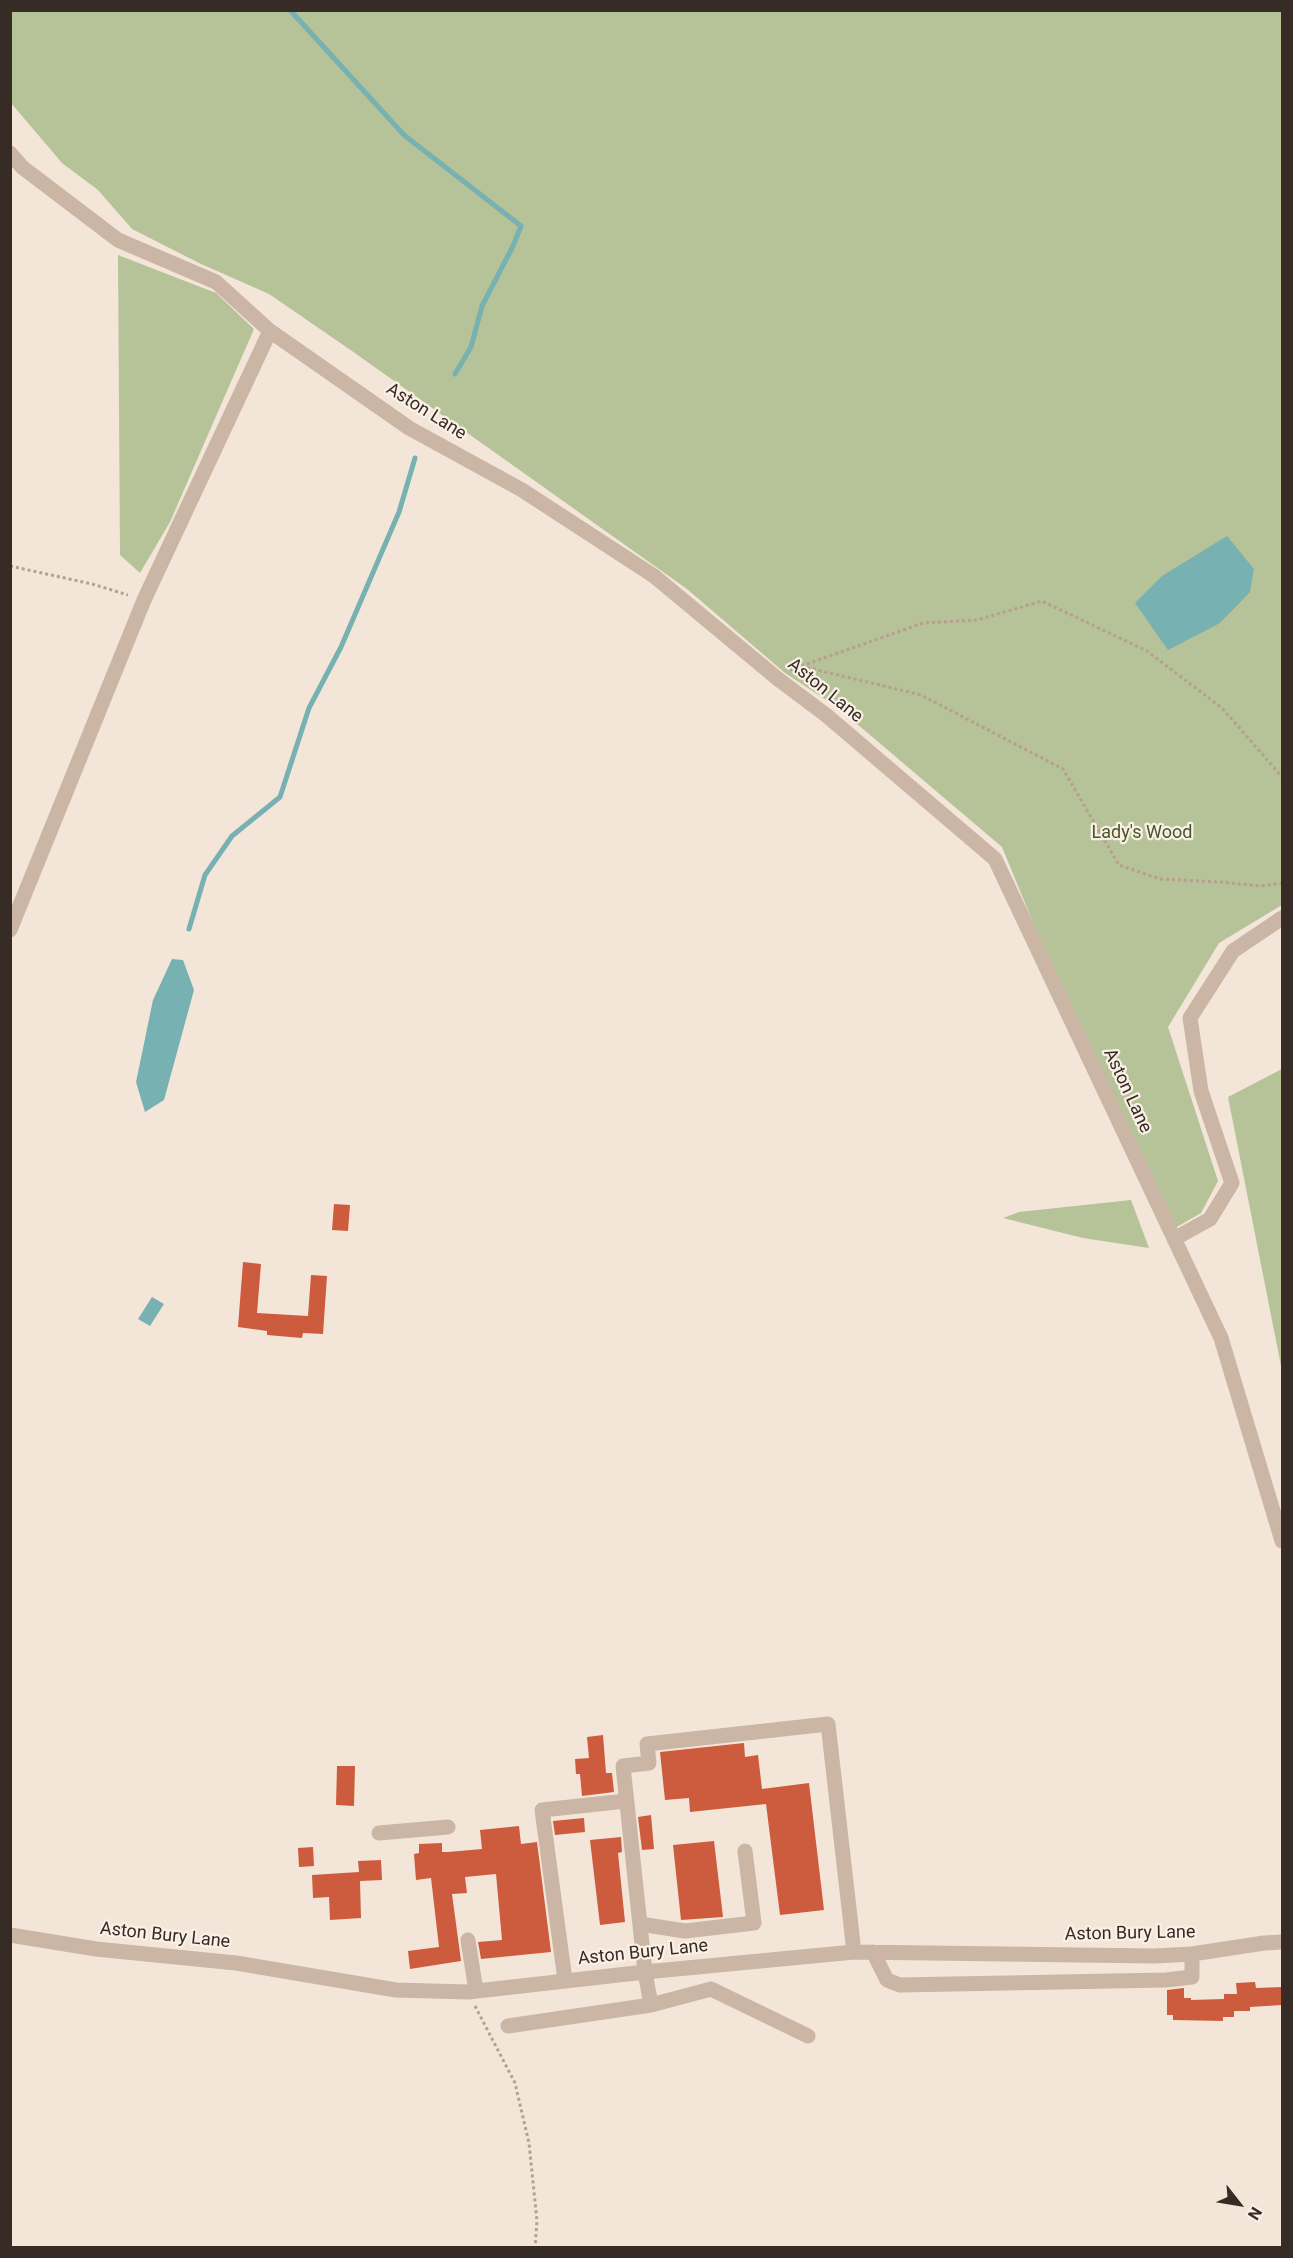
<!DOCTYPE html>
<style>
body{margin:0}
#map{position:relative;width:1293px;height:2258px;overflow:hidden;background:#f3e6d9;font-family:Roboto,sans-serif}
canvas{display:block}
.frame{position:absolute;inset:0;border:12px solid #372b26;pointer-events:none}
.north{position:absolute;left:1209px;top:2174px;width:60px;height:60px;-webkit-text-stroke:4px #faf0e6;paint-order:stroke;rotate:121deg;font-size:16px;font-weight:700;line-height:24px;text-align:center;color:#372b26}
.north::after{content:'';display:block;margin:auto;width:21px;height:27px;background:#372b26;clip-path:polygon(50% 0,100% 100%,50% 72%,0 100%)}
</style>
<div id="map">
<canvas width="1293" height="2258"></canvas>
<div class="frame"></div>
<div class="north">N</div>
</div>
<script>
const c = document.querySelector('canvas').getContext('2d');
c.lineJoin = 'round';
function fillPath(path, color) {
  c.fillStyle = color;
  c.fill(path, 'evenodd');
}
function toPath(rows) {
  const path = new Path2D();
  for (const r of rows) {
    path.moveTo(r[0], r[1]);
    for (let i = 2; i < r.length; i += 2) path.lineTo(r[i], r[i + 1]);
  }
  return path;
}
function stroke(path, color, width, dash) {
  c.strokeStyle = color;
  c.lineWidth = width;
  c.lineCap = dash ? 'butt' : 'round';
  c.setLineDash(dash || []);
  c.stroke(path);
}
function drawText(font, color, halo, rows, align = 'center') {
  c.font = font + ' Roboto,sans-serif';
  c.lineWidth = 4.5;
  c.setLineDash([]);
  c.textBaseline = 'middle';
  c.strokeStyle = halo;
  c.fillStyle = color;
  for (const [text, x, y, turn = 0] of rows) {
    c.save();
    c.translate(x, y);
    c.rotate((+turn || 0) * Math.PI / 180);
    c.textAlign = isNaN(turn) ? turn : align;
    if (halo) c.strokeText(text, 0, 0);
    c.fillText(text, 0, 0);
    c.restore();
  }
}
const green = toPath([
 [10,11,1282,11,1282,905,1219,943,1168,1027,1218,1181,1201,1213,1175,1228,1060,988,1002,847,837,707,785,673,687,589,352,351,269,294,199,263,132,229,98,190,62,163,11,103],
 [118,255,216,293,254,329,170,522,140,573,120,555],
 [1282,1069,1282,1371,1228,1097],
 [1131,1200,1149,1248,1083,1238,1003,1218,1019,1212]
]);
const water = toPath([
 [1227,536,1254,569,1250,592,1220,623,1168,650,1135,603,1162,576],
 [172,959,183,960,194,990,164,1100,145,1112,136,1082,153,1000],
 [152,1297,164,1304,150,1326,138,1319]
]);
const stream = toPath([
 [290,10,404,135,521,226,513,246,482,306,471,347,455,374],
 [189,929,205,875,232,836,280,797,309,708,341,647,399,512,415,458]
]);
const building = toPath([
 [334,1204,350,1205,348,1231,332,1230],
 [243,1262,261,1264,257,1313,308,1316,311,1275,327,1276,323,1334,303,1333,302,1338,267,1335,267,1331,238,1327],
 [603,1735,606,1773,612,1773,614,1792,582,1796,580,1774,576,1774,575,1759,589,1758,587,1737],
 [744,1743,745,1757,758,1755,762,1789,809,1783,824,1910,780,1915,766,1804,690,1812,689,1798,665,1800,660,1752],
 [337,1766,355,1766,354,1806,336,1805],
 [651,1815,654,1849,642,1850,638,1817],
 [584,1818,585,1832,555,1835,553,1821],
 [519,1826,521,1844,537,1842,551,1952,481,1959,478,1942,502,1940,496,1874,465,1877,467,1893,452,1894,461,1961,410,1969,408,1951,439,1947,431,1878,416,1880,414,1854,419,1853,419,1844,442,1843,442,1852,448,1852,482,1849,480,1830],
 [621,1837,622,1852,618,1853,625,1922,600,1925,590,1840],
 [714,1841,723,1917,681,1920,673,1845],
 [313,1847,314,1866,299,1867,298,1848],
 [381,1860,382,1880,360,1881,361,1918,330,1920,329,1897,313,1898,312,1875,359,1872,358,1861],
 [1255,1982,1256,1988,1282,1987,1282,2005,1250,2007,1250,2011,1234,2011,1234,2017,1223,2017,1223,2021,1173,2020,1173,2015,1167,2015,1167,1990,1184,1988,1184,1998,1191,1998,1191,2000,1224,1999,1224,1994,1237,1994,1236,1983]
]);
const path = toPath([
 [10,566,92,584,128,595],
 [801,666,921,695,1063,769,1119,865,1160,879,1220,882,1261,886,1282,883],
 [790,670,923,623,977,620,1042,601,1147,651,1222,708,1282,777],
 [475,2006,515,2083,529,2143,537,2221,535,2248]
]);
const minor = toPath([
 [10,153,22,167,118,240,216,282,270,331,409,428,522,490,654,576,778,679,826,715,995,859,1221,1338,1282,1541],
 [10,930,144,600,270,331],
 [1174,1239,1210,1219,1232,1183,1201,1091,1190,1018,1233,951,1282,918],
 [379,1833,448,1827],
 [640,1924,685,1931,754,1923,745,1851],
 [10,1935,96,1949,236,1963,396,1990,468,1992,645,1972,854,1952,1154,1956,1192,1954,1264,1943,1282,1942],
 [468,1940,476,1991],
 [873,1952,887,1980,900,1985,1166,1980,1192,1977,1192,1954],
 [565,1980,542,1810,626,1801],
 [651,2005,645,1972,623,1766,649,1763,647,1744,828,1724,854,1952],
 [508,2026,651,2005,711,1989,808,2036]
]);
const streetNames = [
 ["Aston Lane",426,412,32],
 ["Aston Lane",825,691,39],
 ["Aston Lane",1127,1091,65],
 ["Aston Bury Lane",1130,1934,-1],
 ["Aston Bury Lane",165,1936,6],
 ["Aston Bury Lane",643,1953,-6]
];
const parkNames = [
 ["Lady's Wood",1142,833]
];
fillPath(green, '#b6c298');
fillPath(water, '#77b1b1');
stroke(stream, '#77b1b1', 5);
fillPath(building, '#cd5b3d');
stroke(path, '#b79f8f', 3, [3, 3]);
stroke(minor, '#cbb5a5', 15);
drawText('18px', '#372b26', '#faf0e6', streetNames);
drawText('18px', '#475629', '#faf0e6', parkNames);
</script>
